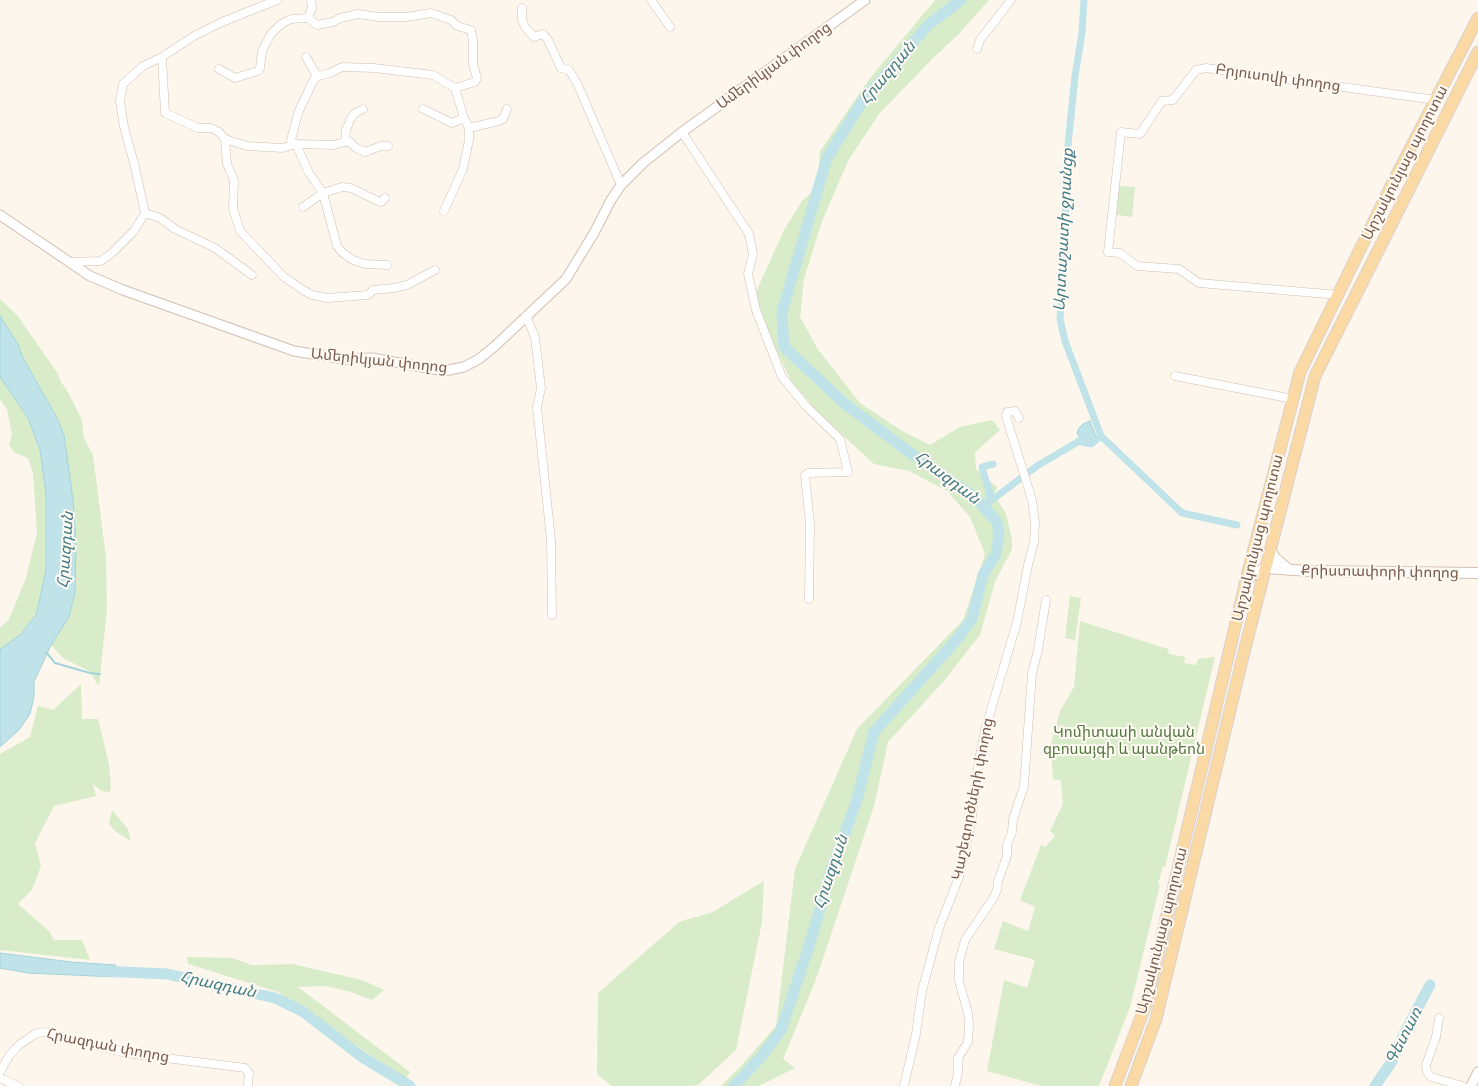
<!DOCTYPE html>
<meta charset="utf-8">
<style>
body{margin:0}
canvas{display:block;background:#fdf6ec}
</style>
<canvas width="1478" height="1086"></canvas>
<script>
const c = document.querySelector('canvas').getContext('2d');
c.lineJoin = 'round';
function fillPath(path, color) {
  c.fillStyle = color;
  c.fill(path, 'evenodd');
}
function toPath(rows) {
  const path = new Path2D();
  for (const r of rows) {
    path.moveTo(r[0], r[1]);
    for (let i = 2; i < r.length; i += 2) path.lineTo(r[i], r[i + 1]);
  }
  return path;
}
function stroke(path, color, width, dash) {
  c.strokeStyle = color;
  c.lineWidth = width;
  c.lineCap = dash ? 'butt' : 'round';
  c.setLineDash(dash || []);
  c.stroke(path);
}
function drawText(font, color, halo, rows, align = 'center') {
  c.font = font + ' "IBM Plex Sans","Noto Sans Armenian",sans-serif';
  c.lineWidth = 4;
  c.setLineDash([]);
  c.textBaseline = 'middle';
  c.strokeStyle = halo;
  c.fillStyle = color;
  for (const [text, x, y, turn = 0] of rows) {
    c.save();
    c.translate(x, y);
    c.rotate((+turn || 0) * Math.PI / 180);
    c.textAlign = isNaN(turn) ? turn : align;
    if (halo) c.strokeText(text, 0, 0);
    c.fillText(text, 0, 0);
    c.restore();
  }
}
const green = toPath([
 [935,0,989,0,958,35,933,58,879,114,849,159,822,221,804,279,800,317,817,348,860,403,902,431,930,445,960,427,992,420,1000,430,975,452,976,469,997,487,994,494,1006,514,1012,540,1012,549,995,582,980,635,943,682,888,742,874,806,815,982,783,1059,795,1068,759,1086,721,1086,740,1067,776,1026,795,869,857,729,963,620,985,554,970,517,947,491,909,471,874,464,818,412,791,381,764,324,756,292,784,230,802,201,813,191,818,174,820,151,870,78],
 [1118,186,1135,187,1132,217,1116,215],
 [0,299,17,315,58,374,61,382,68,392,82,420,84,438,93,455,106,558,107,609,99,686,89,671,63,658,51,645,69,617,75,592,76,541,64,435,57,418,22,356,19,346,0,316],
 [0,377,28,418,40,450,46,494,46,571,36,615,20,635,0,649,0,628,9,619,26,578,37,532,33,474,28,458,15,453,9,445,12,434,7,409,0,400],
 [1070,596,1081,598,1075,640,1065,638],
 [1080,621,1168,649,1169,654,1185,657,1184,663,1196,665,1198,659,1215,657,1165,867,1163,866,1158,884,1160,885,1130,1007,1099,1086,1042,1086,987,1071,1004,980,1027,988,1035,960,994,949,1003,921,1028,931,1035,907,1020,900,1041,845,1045,847,1055,836,1050,831,1063,804,1061,781,1053,779,1051,743,1060,711,1074,687],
 [81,684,82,719,98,719,109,764,111,786,110,792,101,791,93,784,96,796,54,806,35,843,41,866,32,890,18,904,49,931,54,940,82,940,90,960,0,950,0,754,30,737,38,706,53,710],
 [112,810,128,829,131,841,116,832,109,824],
 [764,881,762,922,736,1050,698,1085,690,1086,612,1086,597,1074,598,993,679,922,713,912],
 [187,957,232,958,252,965,292,964,362,980,384,990,372,1000,351,992,326,986,298,987,410,1072,405,1079,278,992,188,964]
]);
const water = toPath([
 [0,316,19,346,22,356,57,418,64,435,73,500,76,541,75,593,69,617,51,645,34,682,34,697,30,714,19,730,0,747,0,649,20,635,36,615,46,571,46,494,40,450,28,418,0,377,0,316],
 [1090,421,1096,437,1089,441,1081,440,1077,433,1079,428,1083,424,1090,421],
 [0,953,71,962,116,965,115,977,28,973,0,968,0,953]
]);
const stream = toPath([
 [46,652,55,663,90,673,100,674]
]);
const canal = toPath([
 [1084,0,1082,33,1075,76,1066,165,1065,252,1060,319,1065,341,1101,436,1182,513,1237,525],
 [1078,441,1091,444,1101,436],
 [989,502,990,494,982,467,993,464],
 [984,506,1037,466,1081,440,1086,434]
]);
const river = toPath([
 [101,971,167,974,275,998,302,1011,362,1057,410,1086],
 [734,1086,761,1057,781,1030,811,940,830,873,857,800,874,732,958,638,972,619,983,575,996,554,999,534,997,522,975,497,913,455,845,404,784,347,782,312,827,158,862,102,928,25,961,0],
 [1375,1086,1391,1063,1406,1030,1430,985]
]);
const minor = toPath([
 [651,0,670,27],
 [522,8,522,20,525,27,534,37,543,34,548,40,561,68,569,70,577,83,621,185],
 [308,18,312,8,311,0],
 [977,49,980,40,1011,0],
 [162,57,165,113,198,128,211,128,219,132,225,139,247,146,282,148,296,144,334,145,345,142,350,142,356,148,365,152,381,146,388,146],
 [306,57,317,76],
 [219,69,235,78,258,71,260,68,262,51,271,34,281,24,291,19,308,18,317,25,333,22,340,18,358,14,379,17,406,17,431,13,451,20,457,26,471,30,473,40,473,64,477,78,475,82,455,88],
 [423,109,452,123,464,118],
 [469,128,499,121,503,119,507,109],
 [682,132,749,234,753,254,748,274,756,310,782,377,806,406,840,439,848,472,808,473,805,475,810,524,809,599],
 [225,139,227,164,234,180,233,208,240,231,284,277,303,290,312,295,327,298,368,295,373,290,394,288,407,285,435,270],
 [345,142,346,130,351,118,355,113,363,109],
 [303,207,323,193,342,187,351,188,378,201,381,202,385,198],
 [145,213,160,218,175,229,215,248,252,275],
 [69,262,101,261,112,253,134,231,145,213,134,163,124,127,120,101,123,84,143,66,162,57,194,36,222,22,277,0],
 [387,265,365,264,353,260,343,253,337,246,323,193,309,173,296,144,292,143,291,140,298,113,314,79,318,76,330,73,342,67,374,68,433,75,455,88,464,118,469,128,469,140,463,169,444,211],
 [1339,295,1199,283,1179,269,1137,266,1120,253,1108,252,1121,132,1140,134,1162,101,1173,100,1196,70,1206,68,1436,100],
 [526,316,535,337,541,388,537,407,551,540,552,615],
 [1175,376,1293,399],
 [1439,1018,1436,1037,1426,1065,1427,1072,1431,1077,1463,1086],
 [0,1072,9,1056,19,1045,35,1034,43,1032,126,1053,245,1068,249,1073,248,1086],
 [0,1078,18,1086],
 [904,1086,916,1034,922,991,939,928,959,877,971,823,979,760,985,730,1017,622,1028,565,1034,542,1035,524,1032,500,1006,416,1007,412,1015,411,1019,418],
 [955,1086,958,1072,958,1058,968,1042,969,1025,968,1013,959,981,959,962,965,940,994,897,997,890,998,881,1007,856,1007,845,1012,832,1013,819,1024,786,1032,673,1038,650,1046,600]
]);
const tertiary = toPath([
 [0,215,90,276,123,290,294,351,344,359,372,358,444,371,464,367,479,359,495,346,566,279,594,233,611,200,621,185,643,163,682,132,865,0],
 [1471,1086,1478,1072]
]);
const secondary = toPath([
 [1270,550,1275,558,1289,570],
 [1246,582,1254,573,1266,568,1310,571,1478,573]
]);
const primary = toPath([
 [1115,1086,1146,1004,1247,576,1300,372,1394,180,1478,18],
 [1131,1086,1156,1019,1244,652,1315,376,1478,52]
]);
const streetNames = [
 ["Ամերիկյան փողոց",774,66,-36],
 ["Բրյուսովի փողոց",1278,78,8],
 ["Արշակունյաց պողոտա",1405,163,-63],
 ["Ամերիկյան փողոց",379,361,6],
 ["Արշակունյաց պողոտա",1258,538,-76],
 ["Քրիստափորի փողոց",1380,572,1],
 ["Կաշեգործների փողոց",973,799,-79],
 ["Արշակունյաց պողոտա",1162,931,-76],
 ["Հրազդան փողոց",108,1046,11]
];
const parkNames = [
 ["Կոմիտասի անվան",1124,733],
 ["զբոսայգի և պանթեոն",1124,750]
];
const waterNames = [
 ["Հրազդան",888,73,-50],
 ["Արտաշատի ջրանցք",1064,230,-87],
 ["Հրազդան",947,478,37],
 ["Հրազդան",66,550,-86],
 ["Հրազդան",831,872,-71],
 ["Հրազդան",218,985,12],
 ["Գետառ",1404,1036,-63]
];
fillPath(green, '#d8ecc9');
fillPath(water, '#bfe3e8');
stroke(water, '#a5d3da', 1);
stroke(stream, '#a5d3da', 2);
stroke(canal, '#bfe3e8', 7);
stroke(river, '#bfe3e8', 11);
stroke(minor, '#d1beb0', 9);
stroke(tertiary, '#d1beb0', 11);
stroke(secondary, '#d6c0b0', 12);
stroke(primary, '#dad1cd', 13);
stroke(minor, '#fff', 8);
stroke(tertiary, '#fff', 9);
stroke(secondary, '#fff', 10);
stroke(primary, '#fbd9a5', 11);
drawText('15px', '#7a5c4d', '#fffaf3', streetNames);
drawText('15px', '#537a41', '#fffaf3', parkNames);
drawText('italic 16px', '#437c86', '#fffaf3', waterNames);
</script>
